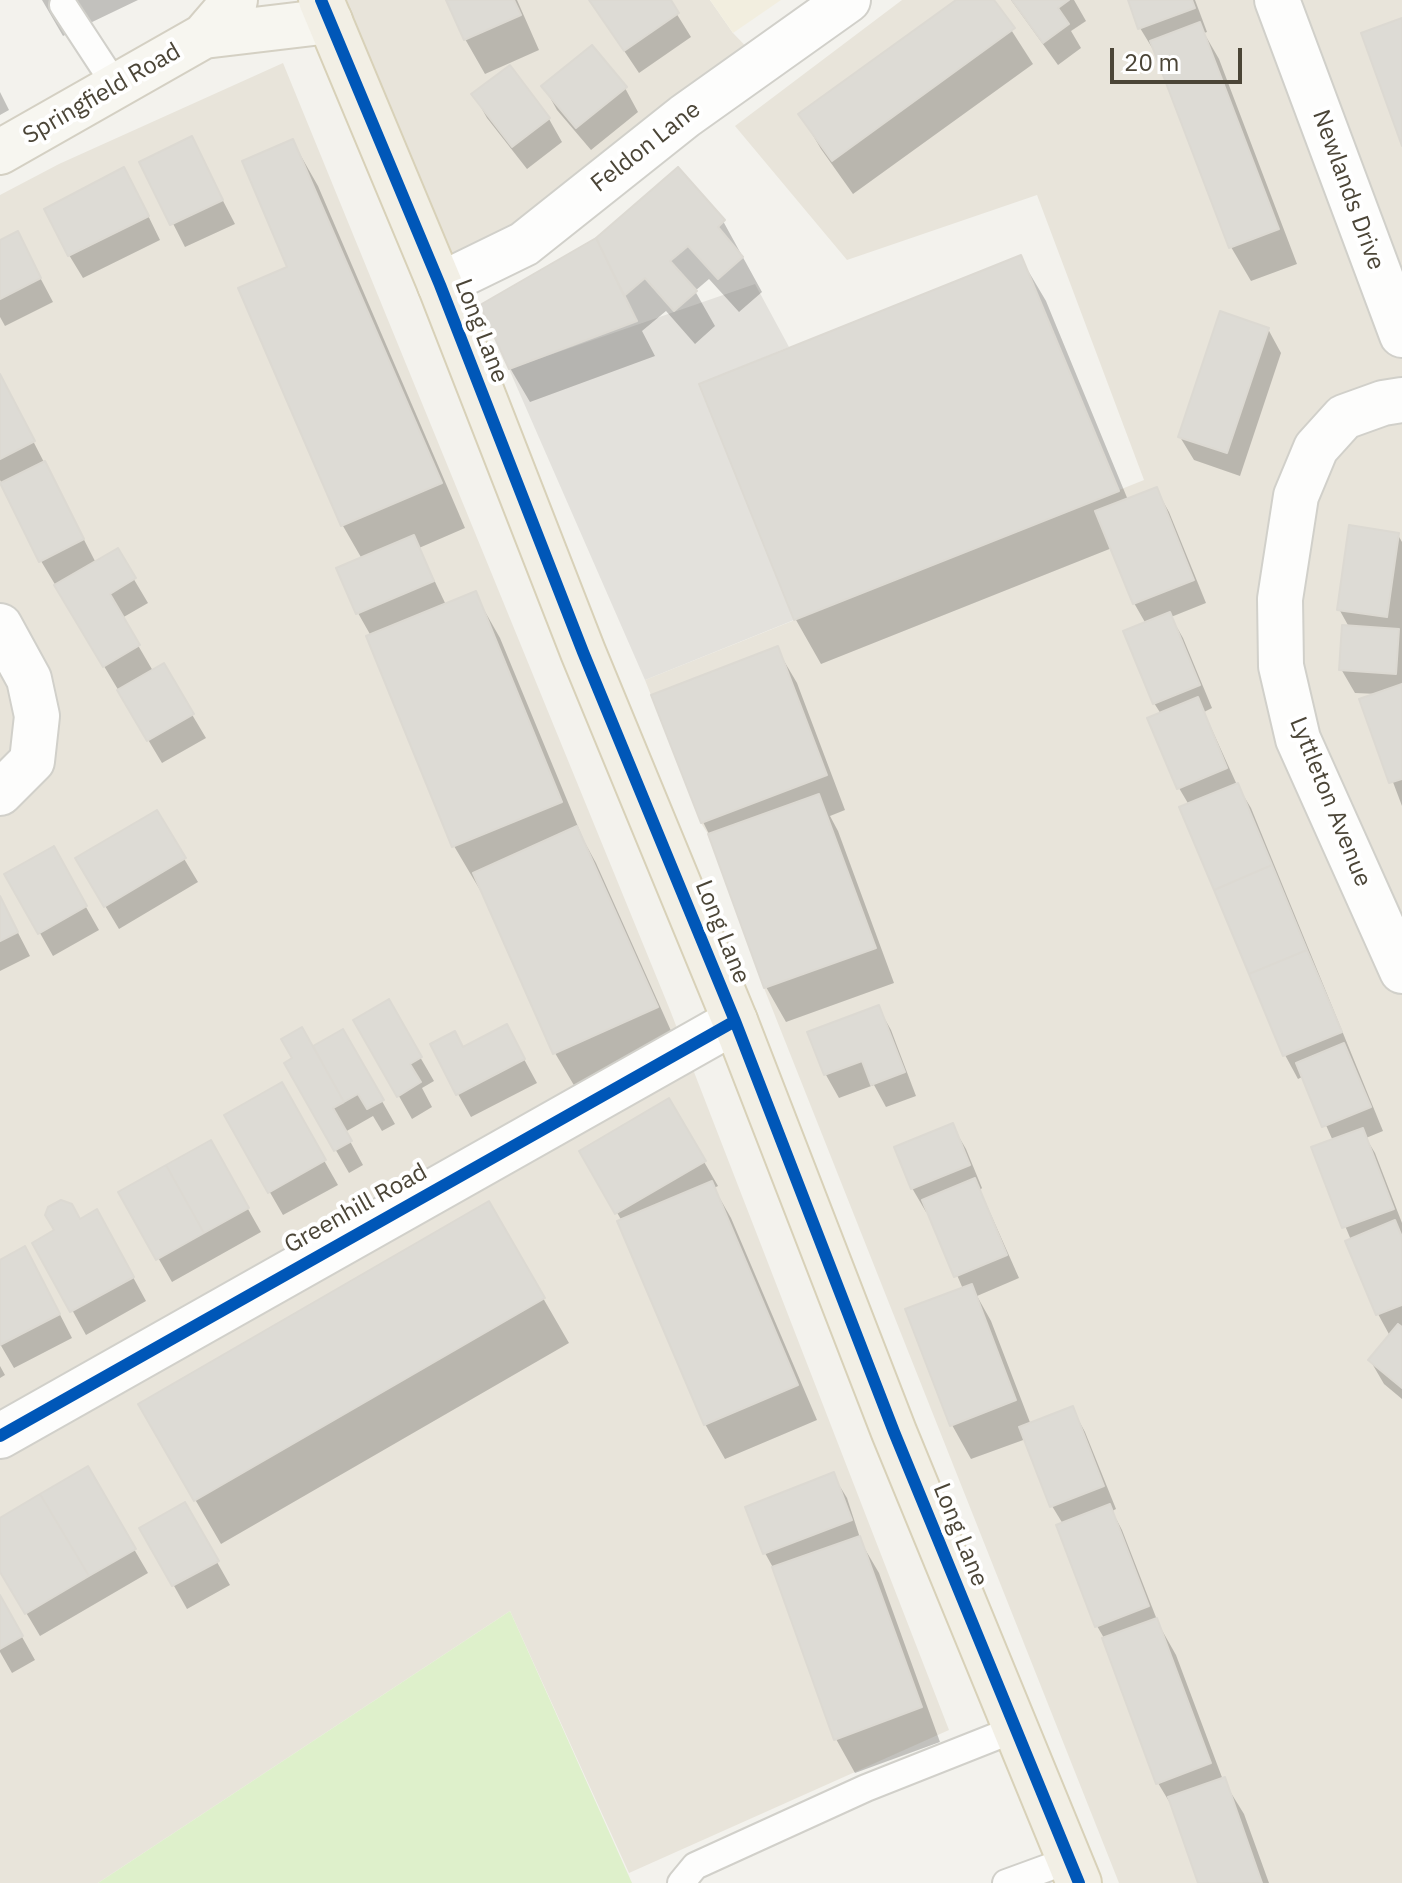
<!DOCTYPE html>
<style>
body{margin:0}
#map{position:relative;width:1402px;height:1883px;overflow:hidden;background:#f3f2ed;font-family:"IBM Plex Sans",sans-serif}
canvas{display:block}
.scale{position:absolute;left:1110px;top:48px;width:132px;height:36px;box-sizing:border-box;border:4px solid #4b4537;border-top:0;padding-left:10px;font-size:24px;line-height:28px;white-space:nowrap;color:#4b4537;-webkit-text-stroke:6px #fff;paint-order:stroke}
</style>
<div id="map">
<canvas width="1402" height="1883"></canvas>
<div class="scale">20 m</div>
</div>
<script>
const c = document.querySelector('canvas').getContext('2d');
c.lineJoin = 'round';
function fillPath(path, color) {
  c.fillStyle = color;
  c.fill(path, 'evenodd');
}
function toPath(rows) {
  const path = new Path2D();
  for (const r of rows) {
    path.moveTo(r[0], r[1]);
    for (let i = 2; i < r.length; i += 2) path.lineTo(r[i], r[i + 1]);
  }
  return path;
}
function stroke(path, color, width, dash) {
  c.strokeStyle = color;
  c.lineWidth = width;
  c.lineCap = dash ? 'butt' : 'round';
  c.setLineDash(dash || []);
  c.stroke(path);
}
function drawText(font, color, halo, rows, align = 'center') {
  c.font = font + ' "IBM Plex Sans",sans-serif';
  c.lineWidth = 8;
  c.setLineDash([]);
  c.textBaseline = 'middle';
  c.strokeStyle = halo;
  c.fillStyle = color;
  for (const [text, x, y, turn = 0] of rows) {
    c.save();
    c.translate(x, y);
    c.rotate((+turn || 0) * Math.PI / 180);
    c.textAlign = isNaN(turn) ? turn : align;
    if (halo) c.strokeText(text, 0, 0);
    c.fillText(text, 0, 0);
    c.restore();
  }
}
const residential = toPath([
 [321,0,710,0,733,33,761,62,440,285],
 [902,0,1402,0,1402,1883,1119,1883,764,988,708,834,701,823,645,680,1144,480,1037,195,847,260,735,126],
 [283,63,670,1010,949,1730,629,1873,510,1611,98,1883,0,1883,0,195,59,164]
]);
const education = toPath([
 [710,0,781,0,733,33]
]);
const green = toPath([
 [510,1611,632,1883,98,1883]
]);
const parking = toPath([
 [755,284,789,347,699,384,794,620,645,680,509,369]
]);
const shadow = toPath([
 [42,0,138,0,63,36],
 [448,0,517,0,539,50,485,74,465,39],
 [590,0,668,0,691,37,639,73],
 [959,0,992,0,1033,64,853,194,821,149,801,115],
 [1011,0,1074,0,1086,21,1071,31,1081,48,1058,65],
 [1130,0,1195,0,1207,32,1204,33,1219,59,1297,264,1251,281,1231,247,1156,50,1154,51,1140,28],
 [509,68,549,119,562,142,527,169,487,118,474,95],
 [544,87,625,88,638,112,591,150,557,110],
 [0,92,9,110,0,115],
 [191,139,235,224,185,247,142,163],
 [293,142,318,186,465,528,419,548,446,605,475,594,500,638,584,841,596,863,676,1042,575,1087,555,1053,483,889,480,890,454,846,369,637,371,636,358,613,362,559,343,526,241,289,290,268],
 [137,193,160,240,83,278,69,255],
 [723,221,762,292,739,312,709,279,695,291,715,326,695,344,666,311,642,331,655,356,530,402,510,368],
 [17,234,53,302,5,326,0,317,0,242],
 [1020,257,1046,301,1128,500,1156,489,1169,512,1206,603,1171,617,1183,638,1212,708,1204,712,1237,785,1251,808,1383,1131,1366,1138,1375,1153,1402,1223,1402,1399,1384,1384,1370,1360,1390,1336,1378,1314,1351,1240,1313,1149,1333,1141,1304,1076,1298,1079,1285,1055,1182,808,1189,805,1179,788,1161,714,1154,703,1146,624,1134,603,1112,548,821,664,796,620,701,385],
 [1268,329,1281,353,1240,476,1194,460,1180,437],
 [0,377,96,563,117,551,148,603,122,618,153,671,163,666,206,738,162,763,41,561,0,480],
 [1398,535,1402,542,1402,806,1362,700,1378,694,1355,693,1341,669,1349,627,1339,609],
 [777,649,797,683,845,810,830,816,838,831,894,983,786,1022,766,987,711,838,703,822],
 [156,812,198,882,119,929,77,859],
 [53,849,99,930,53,956,7,875],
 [0,898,30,956,0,971],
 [388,1002,434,1081,422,1088,432,1107,412,1119,356,1021],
 [878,1007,891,1030,916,1096,886,1107,874,1085,839,1098,826,1075,810,1033],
 [342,1031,395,1124,382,1131,373,1116,345,1132,363,1165,349,1173,286,1064],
 [463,1049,519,1050,537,1083,471,1117,458,1094],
 [281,1085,338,1185,283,1215,226,1116],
 [669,1101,718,1186,714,1188,731,1218,817,1420,725,1459,705,1424,622,1221,581,1152],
 [952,1125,966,1149,982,1188,980,1190,1019,1278,977,1296,991,1321,1031,1425,1072,1408,1085,1432,1116,1509,1112,1511,1122,1530,1159,1625,1176,1655,1223,1780,1244,1814,1269,1883,1200,1883,1176,1813,1158,1783,1104,1638,1097,1626,1063,1524,1052,1506,1026,1439,971,1459,952,1425,963,1289,929,1210,926,1212,912,1188],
 [210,1142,261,1232,172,1282,121,1193],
 [488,1203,569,1343,221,1544,140,1405],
 [79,1221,110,1235,146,1301,86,1335,35,1243],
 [0,1262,38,1272,72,1338,14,1368,0,1344],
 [0,1366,5,1375,0,1378],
 [87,1469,148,1573,40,1636,0,1569,0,1520],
 [833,1475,847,1498,862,1544,879,1573,940,1742,855,1773,836,1739,776,1573,765,1553],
 [184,1504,230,1585,187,1609,142,1529],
 [0,1598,35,1660,12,1673,0,1652]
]);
const building = toPath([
 [446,0,514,0,521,15,464,40,446,0],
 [589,0,671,0,679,13,624,51,589,0],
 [956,0,994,0,1015,28,832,161,798,114,956,0],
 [1012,0,1069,0,1058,8,1069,24,1043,43,1012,0],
 [1128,0,1192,0,1195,8,1138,29,1128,0],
 [1402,18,1402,146,1361,33,1402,18],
 [1200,22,1279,229,1229,248,1150,41,1200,22],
 [592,45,627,87,576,128,541,86,592,45],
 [510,65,550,118,512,147,471,94,510,65],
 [192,136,223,200,170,225,139,162,192,136],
 [293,139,442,483,341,526,238,288,287,267,242,161,293,139],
 [124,167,149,216,68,256,44,209,124,167],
 [678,167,725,220,718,227,743,257,718,279,688,246,670,261,697,291,674,311,645,278,624,296,596,238,678,167],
 [18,231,41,278,0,299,0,240,18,231],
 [596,238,637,321,509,369,480,305,596,238],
 [1021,255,1119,491,794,620,699,384,1021,255],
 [1220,311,1269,328,1227,453,1178,437,1220,311],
 [0,374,35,441,0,459,0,374],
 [45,461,84,539,39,562,0,483,45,461],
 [1157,487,1194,580,1133,604,1095,511,1157,487],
 [1349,525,1399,533,1387,617,1337,610,1349,525],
 [414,535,434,581,356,614,336,568,414,535],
 [118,548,136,578,110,594,140,645,103,667,54,585,118,548],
 [476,591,562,802,452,847,366,636,476,591],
 [1170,612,1200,685,1153,704,1123,631,1170,612],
 [1342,625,1399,629,1396,674,1339,670,1342,625],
 [778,646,827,775,701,823,651,695,778,646],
 [164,663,194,714,147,741,117,690,164,663],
 [1402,684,1402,779,1389,783,1359,699,1402,684],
 [1198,697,1227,768,1177,789,1147,718,1198,697],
 [1238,783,1272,865,1214,890,1179,807,1238,783],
 [819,794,876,948,764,988,708,834,819,794],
 [157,810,186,858,104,907,75,858,157,810],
 [577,826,658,1007,553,1054,473,873,577,826],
 [54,846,87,906,38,934,4,874,54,846],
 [1272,865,1307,950,1249,974,1214,890,1272,865],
 [0,896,18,932,0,941,0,896],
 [1307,950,1342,1032,1283,1056,1249,974,1307,950],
 [389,999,422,1057,410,1064,421,1082,397,1097,353,1020,389,999],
 [879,1005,905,1072,871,1085,862,1061,824,1075,807,1032,879,1005],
 [507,1024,525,1059,456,1095,430,1044,455,1031,463,1047,507,1024],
 [302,1027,344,1102,333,1108,352,1141,334,1151,284,1063,292,1058,281,1039,302,1027],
 [343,1029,384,1100,367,1109,358,1094,344,1102,313,1046,343,1029],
 [1344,1043,1371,1107,1322,1127,1296,1063,1344,1043],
 [282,1082,326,1160,268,1193,224,1115,282,1082],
 [669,1098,706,1161,615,1214,579,1151,669,1098],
 [953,1123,970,1165,911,1189,894,1147,953,1123],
 [1363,1128,1394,1209,1342,1228,1311,1147,1363,1128],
 [211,1140,249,1208,204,1233,166,1165,211,1140],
 [166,1165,204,1233,156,1260,118,1192,166,1165],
 [975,1178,1007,1255,954,1277,922,1200,975,1178],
 [712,1181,798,1385,704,1425,617,1221,712,1181],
 [61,1200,72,1204,80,1219,97,1209,134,1277,70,1312,32,1243,54,1230,45,1215,48,1207,61,1200],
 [489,1201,545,1298,194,1501,138,1404,489,1201],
 [1395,1220,1402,1237,1402,1305,1376,1315,1345,1241,1395,1220],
 [25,1246,60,1314,0,1345,0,1260,25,1246],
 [972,1284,1016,1400,950,1426,905,1309,972,1284],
 [1398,1324,1402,1327,1402,1388,1368,1360,1398,1324],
 [1073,1406,1104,1486,1050,1507,1019,1427,1073,1406],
 [88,1466,136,1549,89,1576,40,1494,88,1466],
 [834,1472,852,1520,763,1554,745,1507,834,1472],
 [40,1494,89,1576,25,1614,0,1572,0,1518,40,1494],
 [185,1502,219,1561,172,1586,139,1528,185,1502],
 [1110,1504,1149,1606,1095,1627,1056,1525,1110,1504],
 [860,1536,922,1707,834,1740,772,1567,860,1536],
 [0,1595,23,1636,0,1649,0,1595],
 [1157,1618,1211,1763,1156,1784,1102,1638,1157,1618],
 [1225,1777,1262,1883,1198,1883,1168,1797,1225,1777]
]);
const lane = toPath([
 [63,5,116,86],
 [681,1883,695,1866,866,1788,1015,1729],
 [1006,1883,1069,1860]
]);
const street = toPath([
 [1277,0,1402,335],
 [440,285,524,244,685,116,848,0],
 [1402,400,1383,403,1344,417,1316,448,1296,496,1280,599,1281,666,1298,739,1402,971],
 [0,626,29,679,37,716,32,761,0,793],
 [0,1436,735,1021]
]);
const secondary = toPath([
 [204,36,330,21],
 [0,152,204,36,235,0]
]);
const primary = toPath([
 [321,0,440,285,583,652,735,1021,894,1432,1079,1883]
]);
const cycleway = toPath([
 [321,0,440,285,583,652,735,1021,894,1432,1079,1883],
 [0,1436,735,1021]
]);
const streetNames = [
 ["Springfield Road",102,94,-30],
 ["Feldon Lane",646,147,-38],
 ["Newlands Drive",1348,190,70],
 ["Long Lane",481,331,69],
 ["Lyttleton Avenue",1330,802,68],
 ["Long Lane",722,932,68],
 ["Greenhill Road",356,1209,-29],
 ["Long Lane",960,1535,68]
];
fillPath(residential, '#e8e4da');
fillPath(education, '#f2eedf');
fillPath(green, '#def0cb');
fillPath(parking, '#e3e1dc');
fillPath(shadow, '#0003');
fillPath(building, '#dddbd5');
stroke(building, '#dcd9d2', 2);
stroke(lane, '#d1d0ca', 30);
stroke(street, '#d1d0ca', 48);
stroke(secondary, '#d4d0c3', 48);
stroke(primary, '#d8d1b8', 48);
stroke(lane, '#fdfdfc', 26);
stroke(street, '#fdfdfc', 44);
stroke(secondary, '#f7f6f0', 44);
stroke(primary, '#f2efe5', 44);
stroke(cycleway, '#0057b8', 12);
drawText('24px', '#4b4537', '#fff', streetNames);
</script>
